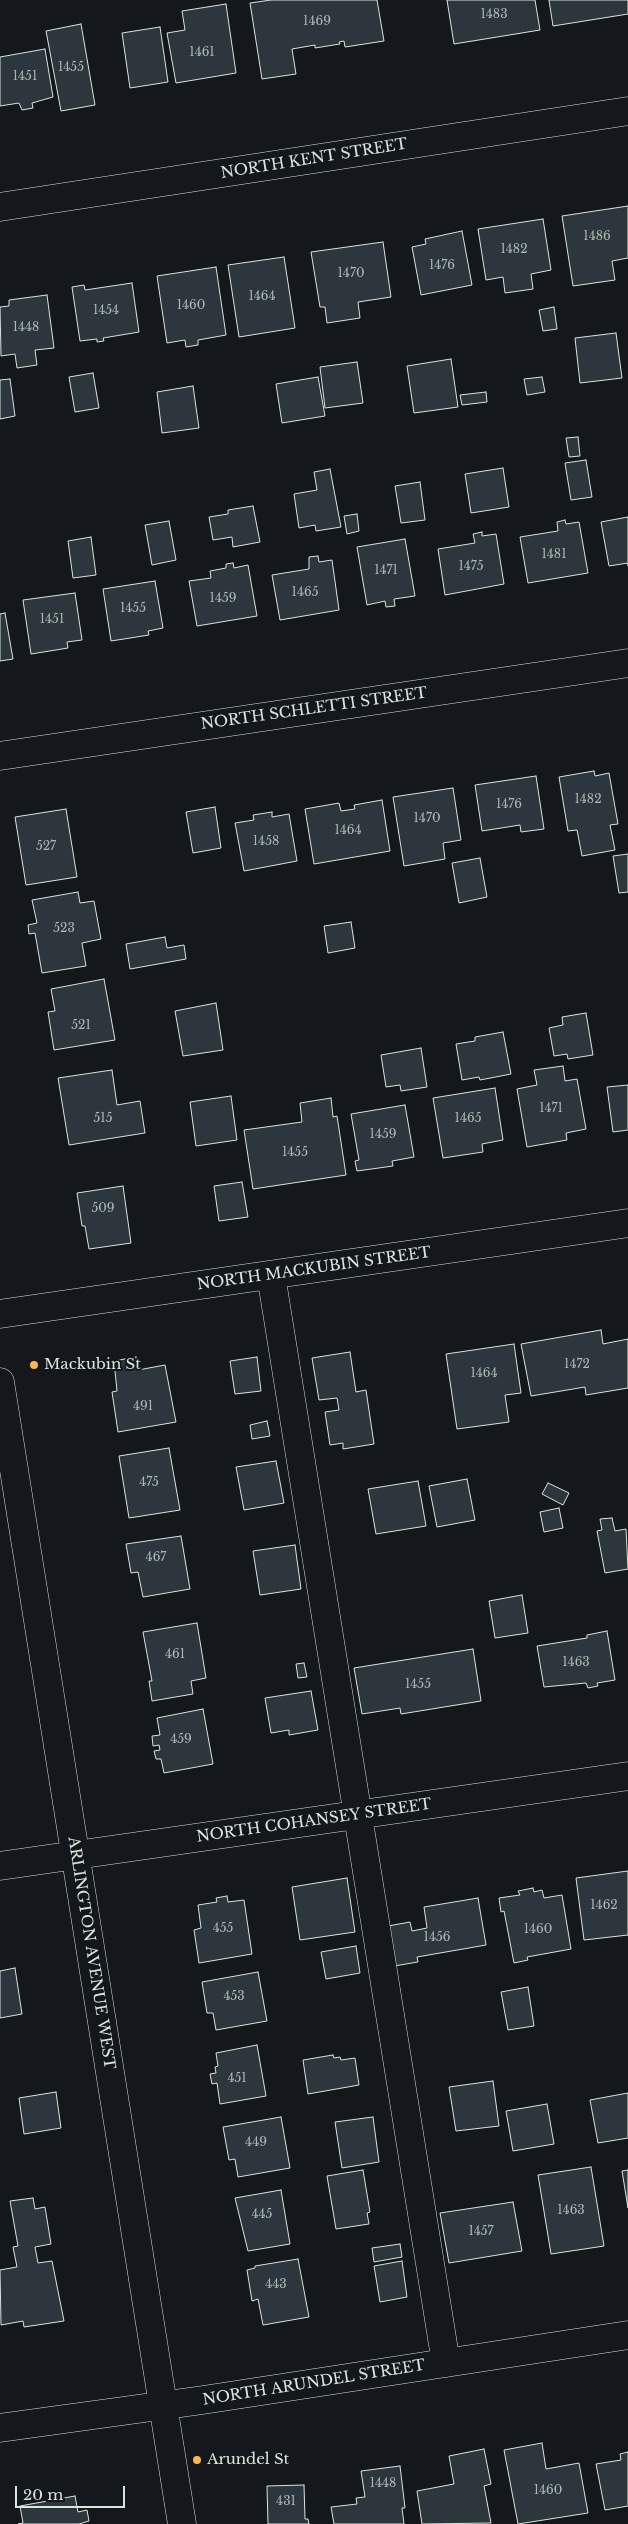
<!DOCTYPE html>
<style>
body{margin:0}
#map{position:relative;width:628px;height:2524px;overflow:hidden;background:#14181c;font-family:"Libre Baskerville",serif}
canvas{display:block}
.scale{position:absolute;left:15px;top:2486px;width:110px;height:22px;box-sizing:border-box;border:2px solid #d8e6dc;border-top:0;padding-left:6px;font-size:15px;line-height:18px;white-space:nowrap;color:#d8e6dc;-webkit-text-stroke:4px #14181c;paint-order:stroke}
</style>
<div id="map">
<canvas width="628" height="2524"></canvas>
<div class="scale">20 m</div>
</div>
<script>
const c = document.querySelector('canvas').getContext('2d');
c.lineJoin = 'round';
function fillPath(path, color) {
  c.fillStyle = color;
  c.fill(path, 'evenodd');
}
function toPath(rows) {
  const path = new Path2D();
  for (const r of rows) {
    path.moveTo(r[0], r[1]);
    for (let i = 2; i < r.length; i += 2) path.lineTo(r[i], r[i + 1]);
  }
  return path;
}
function stroke(path, color, width, dash) {
  c.strokeStyle = color;
  c.lineWidth = width;
  c.lineCap = dash ? 'butt' : 'round';
  c.setLineDash(dash || []);
  c.stroke(path);
}
function drawText(font, color, halo, rows, align = 'center') {
  c.font = font + ' "Libre Baskerville",serif';
  c.lineWidth = 4;
  c.setLineDash([]);
  c.textBaseline = 'middle';
  c.strokeStyle = halo;
  c.fillStyle = color;
  for (const [text, x, y, turn = 0] of rows) {
    c.save();
    c.translate(x, y);
    c.rotate((+turn || 0) * Math.PI / 180);
    c.textAlign = isNaN(turn) ? turn : align;
    if (halo) c.strokeText(text, 0, 0);
    c.fillText(text, 0, 0);
    c.restore();
  }
}
const building = toPath([
 [271,0,377,0,384,41,345,47,344,41,339,42,340,44,315,48,315,45,292,49,296,74,262,79,250,3,271,0],
 [447,0,535,0,540,30,454,44,447,0],
 [549,0,628,0,628,14,553,26,549,0],
 [226,4,236,73,176,83,167,33,185,30,182,11,226,4],
 [81,24,95,105,61,111,46,31,81,24],
 [160,27,168,82,130,88,122,33,160,27],
 [45,49,53,97,32,103,33,108,22,110,19,103,0,106,0,57,45,49],
 [628,206,628,258,612,261,615,280,573,286,562,216,628,206],
 [543,219,551,270,531,274,533,289,505,293,503,277,486,280,478,229,543,219],
 [462,231,472,285,421,295,412,247,426,244,425,239,462,231],
 [383,242,391,297,358,302,360,318,327,323,325,307,320,307,311,252,383,242],
 [284,257,295,328,239,337,228,265,284,257],
 [216,267,226,335,198,340,198,345,186,347,185,340,167,343,157,276,216,267],
 [132,283,139,332,103,338,104,341,97,342,97,339,80,341,72,287,84,285,85,290,132,283],
 [47,295,54,348,35,350,37,365,17,368,15,354,1,356,0,307,9,306,9,300,47,295],
 [554,307,557,329,543,331,539,310,554,307],
 [616,333,622,378,580,383,575,338,616,333],
 [451,359,458,407,414,413,407,366,451,359],
 [357,362,363,403,325,408,320,367,357,362],
 [93,373,99,408,75,412,69,377,93,373],
 [318,377,325,416,282,423,276,384,318,377],
 [542,377,545,392,527,395,524,379,542,377],
 [10,379,15,416,0,419,0,380,10,379],
 [193,386,199,428,162,433,157,392,193,386],
 [486,392,487,402,462,405,460,395,486,392],
 [578,437,580,456,569,457,566,438,578,437],
 [586,460,592,497,571,500,565,463,586,460],
 [503,468,509,507,471,513,465,474,503,468],
 [330,469,341,527,316,531,315,525,299,528,294,494,317,490,314,472,330,469],
 [420,482,425,520,401,523,395,486,420,482],
 [253,506,260,542,233,547,232,537,213,540,209,517,228,514,228,510,253,506],
 [357,514,359,531,347,534,344,516,357,514],
 [628,517,628,566,628,563,609,566,601,522,628,517],
 [565,520,566,524,579,522,588,573,528,583,520,537,558,531,557,522,565,520],
 [169,521,176,560,152,565,145,525,169,521],
 [482,532,482,536,496,534,504,584,445,595,438,549,475,543,473,534,482,532],
 [91,537,96,575,73,578,68,541,91,537],
 [405,539,415,596,394,599,395,606,386,607,385,601,367,605,357,547,405,539],
 [318,556,319,562,332,560,339,610,280,620,272,575,309,569,309,557,318,556],
 [233,563,234,568,248,565,257,616,197,626,189,581,211,578,210,571,226,568,226,564,233,563],
 [155,581,163,628,148,631,149,635,111,641,103,589,155,581],
 [75,593,82,640,67,642,68,648,31,654,23,600,75,593],
 [5,613,13,659,0,661,0,614,5,613],
 [594,771,595,776,609,773,618,824,610,825,615,850,582,856,577,830,568,831,559,777,594,771],
 [536,776,544,829,521,832,520,825,482,831,475,785,536,776],
 [453,788,461,840,443,843,445,859,404,866,393,797,453,788],
 [382,800,390,851,314,864,305,809,339,803,341,811,355,809,354,805,382,800],
 [215,807,221,848,193,853,186,812,215,807],
 [66,809,77,877,26,885,15,817,66,809],
 [272,812,272,817,289,814,297,861,244,871,235,823,254,820,253,815,272,812],
 [628,854,628,892,619,893,613,856,628,854],
 [480,858,487,897,459,903,452,863,480,858],
 [78,892,80,903,94,901,101,939,82,943,86,966,42,973,35,933,29,934,28,925,37,923,32,900,78,892],
 [351,922,355,948,328,953,324,926,351,922],
 [165,937,167,948,184,945,186,959,130,969,126,944,165,937],
 [104,979,115,1040,54,1050,48,1012,55,1011,51,989,104,979],
 [216,1003,223,1050,183,1056,175,1011,216,1003],
 [586,1013,593,1055,568,1059,567,1054,554,1056,549,1028,563,1025,562,1017,586,1013],
 [503,1032,511,1074,480,1080,479,1077,462,1080,456,1044,475,1041,475,1037,503,1032],
 [421,1048,427,1087,401,1091,400,1085,386,1087,381,1055,421,1048],
 [563,1066,565,1081,577,1079,586,1129,566,1133,567,1140,527,1147,517,1089,537,1085,534,1070,563,1066],
 [112,1070,117,1105,140,1101,145,1133,69,1145,58,1078,112,1070],
 [628,1085,628,1130,613,1132,607,1087,628,1085],
 [495,1088,503,1140,482,1144,483,1152,443,1158,433,1098,495,1088],
 [231,1096,237,1140,196,1146,190,1102,231,1096],
 [331,1098,333,1117,337,1116,346,1175,253,1189,244,1130,302,1122,300,1103,331,1098],
 [405,1105,414,1157,392,1161,393,1166,357,1171,355,1161,359,1160,351,1114,405,1105],
 [242,1182,248,1217,219,1221,214,1186,242,1182],
 [123,1186,131,1243,89,1249,85,1226,82,1226,77,1193,123,1186],
 [601,1330,603,1344,628,1339,628,1388,586,1395,585,1387,531,1396,521,1344,601,1330],
 [514,1344,521,1393,505,1395,509,1422,457,1429,446,1354,514,1344],
 [350,1352,356,1392,366,1390,374,1444,343,1449,343,1443,330,1445,325,1412,339,1410,337,1398,319,1400,312,1358,350,1352],
 [136,1357,138,1370,165,1365,176,1422,118,1432,112,1392,117,1391,114,1361,136,1357],
 [257,1357,261,1391,235,1394,230,1361,257,1357],
 [267,1421,270,1436,252,1439,250,1425,267,1421],
 [169,1448,180,1510,129,1518,119,1456,169,1448],
 [276,1461,284,1503,244,1510,236,1467,276,1461],
 [467,1479,475,1520,437,1527,429,1486,467,1479],
 [418,1481,426,1526,376,1534,368,1489,418,1481],
 [548,1483,569,1493,563,1505,542,1494,548,1483],
 [559,1508,563,1528,544,1532,540,1512,559,1508],
 [612,1518,615,1531,626,1529,628,1569,605,1573,597,1531,602,1530,600,1519,612,1518],
 [181,1536,190,1589,143,1597,138,1572,131,1573,126,1544,181,1536],
 [295,1545,301,1589,260,1595,253,1551,295,1545],
 [522,1595,528,1633,495,1638,489,1601,522,1595],
 [197,1623,206,1678,191,1681,193,1694,152,1701,149,1681,152,1681,143,1632,197,1623],
 [607,1631,615,1680,597,1683,598,1686,588,1688,586,1683,544,1687,537,1646,587,1638,587,1635,607,1631],
 [473,1649,481,1701,401,1714,400,1708,362,1714,354,1668,473,1649],
 [304,1663,307,1677,298,1678,296,1664,304,1663],
 [311,1691,318,1730,289,1735,289,1730,271,1733,265,1698,311,1691],
 [203,1709,213,1764,164,1773,161,1759,156,1759,154,1751,160,1750,159,1745,153,1746,152,1736,160,1735,157,1718,203,1709],
 [628,1871,628,1935,584,1940,576,1878,628,1871],
 [347,1878,355,1932,300,1940,292,1887,347,1878],
 [533,1888,534,1892,542,1890,544,1898,562,1895,571,1949,527,1957,528,1960,514,1963,504,1911,501,1912,499,1898,520,1895,518,1891,533,1888],
 [227,1896,228,1902,244,1900,252,1954,199,1963,194,1930,201,1928,198,1905,217,1902,216,1898,227,1896],
 [478,1898,486,1945,417,1957,418,1962,394,1966,388,1926,410,1922,412,1931,427,1928,424,1907,478,1898],
 [356,1946,360,1973,326,1979,321,1952,356,1946],
 [15,1968,22,2014,0,2018,0,1971,15,1968],
 [258,1972,267,2021,216,2030,213,2013,207,2013,202,1982,258,1972],
 [528,1987,534,2026,508,2030,501,1992,528,1987],
 [257,2045,266,2096,220,2104,217,2083,212,2084,210,2074,216,2073,215,2067,218,2066,216,2053,257,2045],
 [333,2055,334,2058,340,2057,341,2060,355,2058,359,2085,308,2094,303,2060,333,2055],
 [493,2081,499,2126,456,2131,449,2087,493,2081],
 [56,2092,61,2128,24,2134,19,2098,56,2092],
 [628,2093,628,2138,598,2143,590,2100,628,2093],
 [547,2104,554,2144,513,2151,506,2111,547,2104],
 [281,2117,290,2168,238,2177,235,2159,229,2160,223,2127,281,2117],
 [373,2117,379,2162,342,2168,335,2122,373,2117],
 [591,2167,604,2246,551,2254,538,2175,591,2167],
 [363,2170,370,2212,367,2213,369,2224,336,2229,327,2176,363,2170],
 [628,2170,628,2208,622,2171,628,2170],
 [281,2190,290,2244,248,2251,235,2198,281,2190],
 [33,2198,35,2209,45,2207,51,2244,35,2247,38,2263,52,2261,64,2321,24,2327,23,2321,1,2325,0,2270,17,2267,13,2247,18,2246,10,2201,33,2198],
 [513,2202,522,2251,449,2263,440,2213,513,2202],
 [400,2244,402,2257,374,2262,372,2248,400,2244],
 [298,2259,309,2317,263,2325,258,2299,252,2301,247,2270,255,2268,255,2266,298,2259],
 [402,2261,407,2297,380,2302,374,2266,402,2261],
 [542,2443,546,2469,579,2463,588,2513,518,2524,504,2450,542,2443],
 [484,2449,491,2484,484,2486,491,2523,422,2524,417,2491,454,2484,449,2456,484,2449],
 [628,2452,628,2506,605,2510,596,2464,621,2460,620,2454,628,2452],
 [400,2466,405,2508,402,2508,404,2524,334,2524,331,2507,357,2504,356,2498,365,2497,361,2471,400,2466],
 [304,2485,305,2519,308,2519,309,2524,268,2524,267,2486,304,2485],
 [75,2496,78,2512,87,2510,89,2521,79,2524,18,2524,23,2523,20,2506,75,2496]
]);
const minor = toPath([
 [0,207,628,111],
 [0,756,628,663],
 [271,1275,446,2363],
 [0,1314,628,1223],
 [0,1382,182,2524],
 [0,1866,628,1776],
 [0,2428,203,2400,628,2335]
]);
const markers = [
 [34,1365,5,"#ffb74d"],
 [197,2460,5,"#ffb74d"]
];
const numberNames = [
 ["1483",494,15],
 ["1469",317,22],
 ["1461",202,53],
 ["1455",71,68],
 ["1451",25,77],
 ["1486",597,237],
 ["1482",514,250],
 ["1476",442,266],
 ["1470",351,274],
 ["1464",262,297],
 ["1460",191,306],
 ["1454",106,311],
 ["1448",26,328],
 ["1481",554,555],
 ["1475",471,567],
 ["1471",386,571],
 ["1465",305,593],
 ["1459",223,599],
 ["1455",133,609],
 ["1451",52,620],
 ["1482",588,800],
 ["1476",509,805],
 ["1470",427,819],
 ["1464",348,831],
 ["1458",266,842],
 ["527",46,847],
 ["523",64,929],
 ["521",81,1026],
 ["1471",551,1109],
 ["515",103,1119],
 ["1465",468,1119],
 ["1459",383,1135],
 ["1455",295,1153],
 ["509",103,1209],
 ["1472",577,1365],
 ["1464",484,1374],
 ["491",143,1407],
 ["475",149,1483],
 ["467",156,1558],
 ["461",175,1655],
 ["1463",576,1663],
 ["1455",418,1685],
 ["459",181,1740],
 ["1462",604,1906],
 ["455",223,1929],
 ["1460",538,1930],
 ["1456",437,1938],
 ["453",234,1997],
 ["451",237,2079],
 ["449",256,2143],
 ["1463",571,2211],
 ["445",262,2215],
 ["1457",481,2232],
 ["443",276,2285],
 ["1448",383,2484],
 ["1460",548,2491],
 ["431",286,2502]
];
const streetNames = [
 ["NORTH KENT STREET",314,159,-9],
 ["NORTH SCHLETTI STREET",314,709,-8],
 ["NORTH MACKUBIN STREET",314,1269,-8],
 ["NORTH COHANSEY STREET",314,1821,-8],
 ["ARLINGTON AVENUE WEST",91,1953,81],
 ["NORTH ARUNDEL STREET",314,2383,-9]
];
const poiNames = [
 ["Mackubin St",44,1365],
 ["Arundel St",207,2460]
];
fillPath(building, '#2c363c');
stroke(building, '#d8e6dc', 1);
stroke(minor, '#d8e6dc', 29);
stroke(minor, '#14181c', 28);
for (const [x, y, r, color] of markers) {
  const dot = new Path2D();
  dot.arc(x, y, r, 0, 2 * Math.PI);
  c.fillStyle = color;
  c.fill(dot);
  stroke(dot, '#14181c', 2);
}
drawText('12px', '#adbab4', null, numberNames);
drawText('15px', '#d8e6dc', '#14181c', streetNames);
drawText('15px', '#d8e6dc', '#14181c', poiNames, 'left');
</script>
